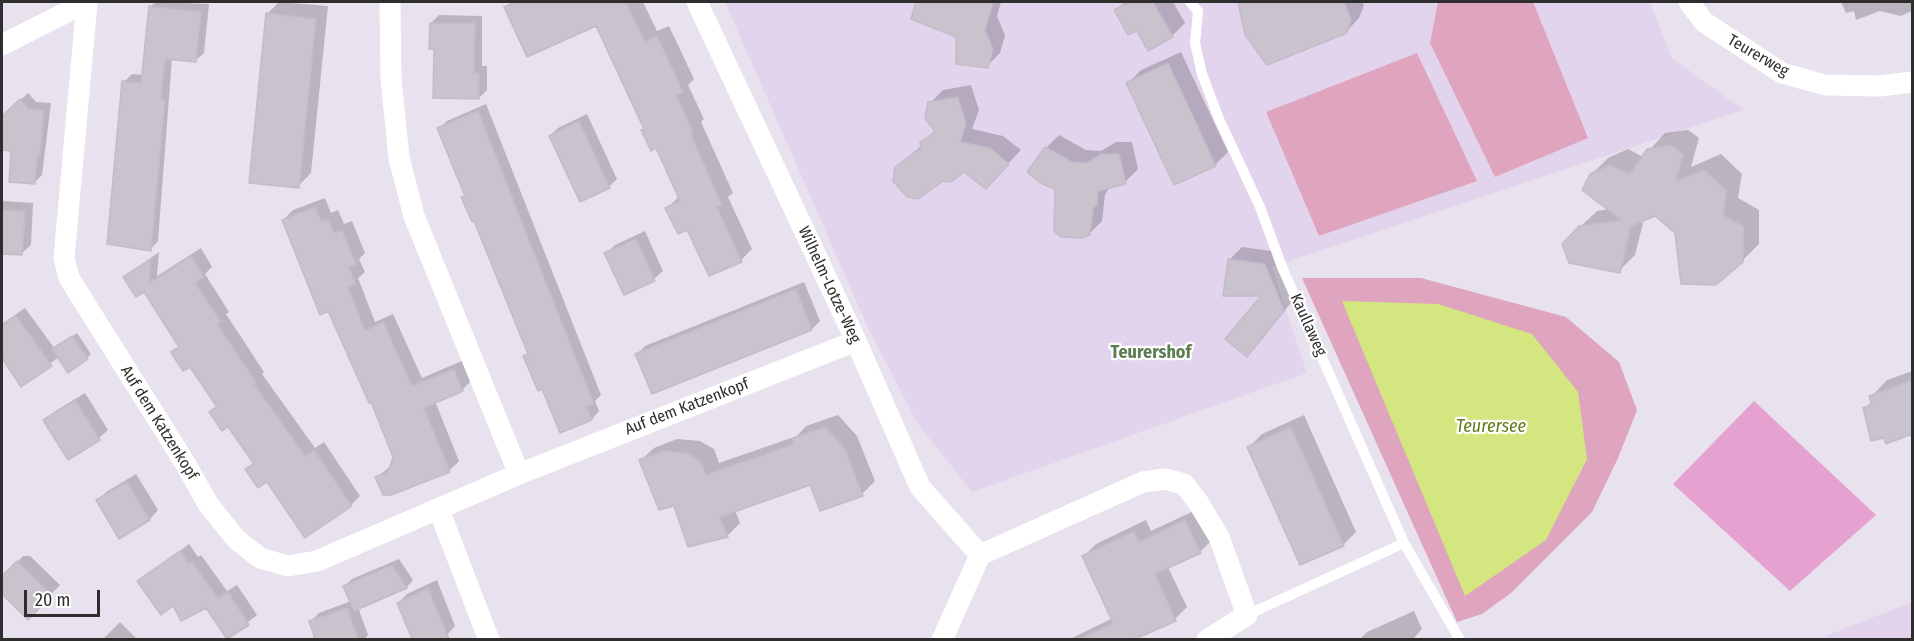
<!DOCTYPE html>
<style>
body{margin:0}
#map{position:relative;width:1914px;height:641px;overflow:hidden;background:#e8e2ee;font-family:"Fira Sans Condensed",sans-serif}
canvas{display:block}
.frame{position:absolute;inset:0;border:3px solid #2e2e2e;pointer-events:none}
.scale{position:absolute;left:24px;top:590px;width:76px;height:27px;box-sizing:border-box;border:3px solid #2e2e2e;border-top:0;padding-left:8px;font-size:18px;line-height:21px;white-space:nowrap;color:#2e2e2e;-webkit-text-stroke:4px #fff;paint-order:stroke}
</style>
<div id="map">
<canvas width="1914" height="641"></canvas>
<div class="frame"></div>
<div class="scale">20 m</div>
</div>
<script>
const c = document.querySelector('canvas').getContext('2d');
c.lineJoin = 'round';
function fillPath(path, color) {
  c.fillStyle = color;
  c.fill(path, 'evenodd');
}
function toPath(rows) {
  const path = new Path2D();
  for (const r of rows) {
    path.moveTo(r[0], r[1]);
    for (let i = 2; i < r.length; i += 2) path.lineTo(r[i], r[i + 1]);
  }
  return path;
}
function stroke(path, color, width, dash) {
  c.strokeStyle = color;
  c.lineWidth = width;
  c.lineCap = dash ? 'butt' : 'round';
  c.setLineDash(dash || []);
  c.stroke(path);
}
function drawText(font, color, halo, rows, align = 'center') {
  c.font = font + ' "Fira Sans Condensed",sans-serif';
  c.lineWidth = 4.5;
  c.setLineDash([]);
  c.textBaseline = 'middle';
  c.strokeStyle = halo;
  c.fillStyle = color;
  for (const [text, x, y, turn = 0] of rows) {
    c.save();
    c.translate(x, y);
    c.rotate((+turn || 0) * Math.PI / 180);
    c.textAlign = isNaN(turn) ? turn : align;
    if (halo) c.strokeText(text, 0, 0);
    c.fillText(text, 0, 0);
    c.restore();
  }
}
const education = toPath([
 [725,2,1650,2,1672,58,1744,110,1272,267,1307,373,972,492,918,424,869,330],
 [1912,602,1912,639,1818,639]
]);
const green = toPath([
 [1438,2,1533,2,1588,138,1495,177,1430,43],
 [1417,53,1477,181,1319,236,1266,112],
 [1302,278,1421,278,1566,317,1619,362,1637,410,1618,458,1592,512,1511,593,1482,614,1457,622]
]);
const pitch = toPath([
 [1754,401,1876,515,1790,591,1673,484]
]);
const water = toPath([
 [1342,301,1438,304,1532,334,1578,392,1587,459,1546,540,1465,596]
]);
const shadow = toPath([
 [156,2,209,4,204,53,195,61,172,58,158,241,150,250,124,82,132,74,143,75,151,6],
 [279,2,328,6,311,173,298,186,267,14],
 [511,2,643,2,657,31,669,26,694,79,688,85,704,119,701,122,733,193,728,197,752,249,741,260,688,227,667,209,678,197,657,146,645,129,597,24,505,7],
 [918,2,1001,2,997,16,1005,35,1000,53,987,66,957,36,912,18],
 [1125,2,1173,2,1185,23,1172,36,1138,29,1116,10],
 [1244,2,1362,2,1364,5,1359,18,1346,32,1240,6],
 [1841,2,1912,2,1912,11,1901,16,1880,11,1856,20,1854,11,1846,13],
 [439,15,482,16,482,66,487,66,487,90,479,98,436,48,431,23],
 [1181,52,1228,152,1215,165,1175,183,1128,83,1141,70],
 [971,85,979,110,972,129,1003,136,1021,150,998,174,896,168,922,145,935,130,930,103,943,90],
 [28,93,36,102,51,103,42,175,34,183,13,149,2,148,2,117],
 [486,104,601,395,595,401,599,411,592,419,543,387,525,356,529,352,475,219,463,198,466,194,439,129,447,121],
 [587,114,617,179,609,187,550,136,558,128],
 [1688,130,1699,138,1691,167,1721,154,1742,174,1738,198,1759,210,1759,244,1742,261,1677,232,1655,214,1644,219,1635,255,1619,271,1580,227,1597,211,1609,209,1591,175,1608,158,1628,149,1643,157,1665,133],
 [1059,135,1086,150,1101,151,1116,142,1132,142,1138,169,1125,182,1110,186,1105,195,1102,221,1089,234,1057,188,1046,148],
 [325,198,331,213,338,210,344,224,352,221,365,253,359,259,365,272,358,278,375,322,393,314,422,378,464,360,472,380,462,390,435,401,459,461,449,471,377,477,392,465,395,457,372,400,283,220,293,210],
 [2,201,33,203,31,245,22,253,2,252],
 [645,231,663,271,654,279,606,254,615,245],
 [1242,247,1278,252,1296,297,1247,355,1264,295,1229,260],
 [201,248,212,267,205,274,229,312,226,314,264,372,262,374,315,448,324,442,360,496,351,505,247,469,254,462,228,425,211,412,217,405,191,365,173,352,179,345,144,290,125,277,159,252,157,276],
 [804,282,820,321,812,329,653,392,637,354,645,346],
 [25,308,55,349,77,333,91,354,87,358,59,357,21,385,2,355,2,324],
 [1912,371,1912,439,1909,434,1865,409,1872,401,1871,397,1887,380],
 [85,393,108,430,99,438,45,421,54,412],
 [838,415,857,436,875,481,862,494,811,483,735,510,740,523,727,536,675,504,641,460,654,448,677,439,700,441,714,449,719,463,797,436,806,426],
 [1304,415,1356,532,1343,545,1301,563,1249,447,1262,434],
 [136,474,158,510,150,519,120,537,98,501,106,492],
 [1198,509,1212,540,1200,552,1168,567,1187,607,1175,619,1131,640,1068,640,1113,618,1084,556,1096,544,1146,520,1151,531],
 [189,544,198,557,201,555,227,591,237,585,257,615,227,638,206,606,173,604,139,582],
 [23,556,30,556,60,585,28,618,2,592,2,578],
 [399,559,413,580,407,587,358,607,368,635,364,640,317,640,310,622,319,613,351,601,345,586,352,579],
 [437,580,455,626,447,635,435,640,413,640,398,603,407,594],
 [1414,611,1422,629,1414,638,1359,640,1367,632],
 [120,622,138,640,102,640]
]);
const building = toPath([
 [516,2,626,2,645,42,657,36,683,92,676,95,693,132,690,133,722,205,717,207,742,262,709,276,687,230,678,234,665,208,680,201,656,148,651,151,641,130,644,129,596,26,527,57,504,7,516,2],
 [916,2,993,2,985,30,993,49,988,68,956,64,956,37,911,19,916,2],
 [1130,2,1153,2,1173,37,1148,51,1137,31,1128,35,1114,10,1130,2],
 [1238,2,1344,2,1351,19,1347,33,1267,65,1245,35,1238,2],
 [149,6,201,12,196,62,165,59,161,99,165,100,151,251,107,244,122,81,141,83,149,6],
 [266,13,316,19,299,188,249,183,266,13],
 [430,23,475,23,474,73,479,73,479,99,433,98,434,49,429,49,430,23],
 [1168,63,1216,166,1174,185,1126,83,1168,63],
 [958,97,966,124,960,142,990,148,1009,164,986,189,964,172,951,182,943,181,918,199,907,197,893,181,895,167,921,148,920,142,935,132,925,118,928,102,958,97],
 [20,99,28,109,44,110,40,156,37,156,35,184,9,182,11,151,2,150,2,116,20,99],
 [478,111,594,404,587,407,592,420,560,433,542,389,538,391,523,356,528,354,474,221,472,222,461,197,465,196,437,128,478,111],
 [579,121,610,188,580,202,549,136,579,121],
 [1671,145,1683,155,1676,181,1704,170,1727,191,1723,215,1744,227,1743,262,1716,285,1681,284,1675,233,1655,216,1631,226,1620,273,1569,263,1562,244,1579,226,1621,220,1582,190,1590,174,1610,165,1630,174,1647,149,1671,145],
 [1045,147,1072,162,1087,163,1101,154,1119,154,1126,184,1098,191,1097,205,1093,208,1090,235,1083,238,1061,237,1054,231,1055,189,1040,183,1027,172,1045,147],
 [315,207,321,221,328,219,334,233,342,230,356,264,349,267,355,283,348,287,365,331,383,322,412,386,454,369,463,391,424,408,450,472,391,495,383,495,375,477,388,472,393,457,371,402,369,403,328,311,320,315,282,220,315,207],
 [2,210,25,211,22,255,2,254,2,210],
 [636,239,655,281,624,295,604,253,636,239],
 [191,256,204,277,195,283,221,322,217,324,256,382,254,384,305,456,314,450,352,506,305,538,267,482,258,488,245,469,254,464,228,427,222,431,209,412,217,407,190,367,183,371,177,362,171,352,179,347,144,292,136,297,123,277,151,259,149,283,191,256],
 [1228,259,1265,264,1284,311,1247,357,1225,339,1261,296,1223,296,1228,259],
 [796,289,812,330,652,394,635,354,796,289],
 [16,316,52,366,21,387,2,358,2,325,16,316],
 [72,336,88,359,68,373,52,349,72,336],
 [1912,380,1912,434,1886,444,1884,438,1871,441,1863,408,1872,405,1869,396,1912,380],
 [75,400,100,440,68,460,43,420,75,400],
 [825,427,845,449,863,496,820,511,810,485,720,517,728,537,688,547,674,506,659,510,639,460,663,451,687,453,701,462,706,475,794,444,792,439,825,427],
 [1291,427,1344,546,1300,565,1247,447,1291,427],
 [127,482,150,520,119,539,96,500,127,482],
 [1185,520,1201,553,1155,574,1176,621,1135,639,1079,639,1113,623,1082,556,1134,531,1139,542,1185,520],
 [180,551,189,564,192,562,218,598,228,592,249,625,227,639,206,608,181,621,173,606,161,615,137,581,180,551],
 [17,561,52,595,28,620,2,594,2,576,17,561],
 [392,565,407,588,354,611,343,586,392,565],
 [428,588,449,639,412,639,397,603,428,588],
 [347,608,358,639,315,639,309,621,347,608]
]);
const service = toPath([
 [1190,2,1198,11,1195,43,1202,74,1219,119,1260,207,1282,267,1404,543,1460,640],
 [1247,615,1404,543]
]);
const minor = toPath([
 [87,2,64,258,69,278,185,463,208,504,236,539,260,558,288,566,317,561,519,474,856,341],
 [390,2,391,79,399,158,414,216,519,474],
 [697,2,856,341,920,487,980,555,1143,482,1165,479,1184,484,1198,502,1219,537,1247,615,1207,640],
 [1689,2,1704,22,1782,73,1825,85,1880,86,1912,82],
 [2,45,87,2],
 [439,510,489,640],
 [942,640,980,555]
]);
const streetNames = [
 ["Teurerweg",1758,56,30],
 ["Wilhelm-Lotze-Weg",829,285,65],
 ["Kaullaweg",1308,325,66],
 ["Auf dem Katzenkopf",687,407,-21],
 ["Auf dem Katzenkopf",159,423,58]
];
const neighbourhoodNames = [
 ["Teurershof",1151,353]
];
const waterNames = [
 ["Teurersee",1491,427]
];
fillPath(education, '#e3d4ed');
fillPath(green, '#dfa4be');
fillPath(pitch, '#e5a1cf');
fillPath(water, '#d4e67f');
fillPath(shadow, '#0003');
fillPath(building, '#c9c3ce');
stroke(building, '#c3bbca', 1.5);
stroke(service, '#fff', 10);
stroke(minor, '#fff', 21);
drawText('16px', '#2e2e2e', '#fff', streetNames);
drawText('bold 18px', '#5d7c51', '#fff', neighbourhoodNames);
drawText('italic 18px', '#637c17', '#fff', waterNames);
</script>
